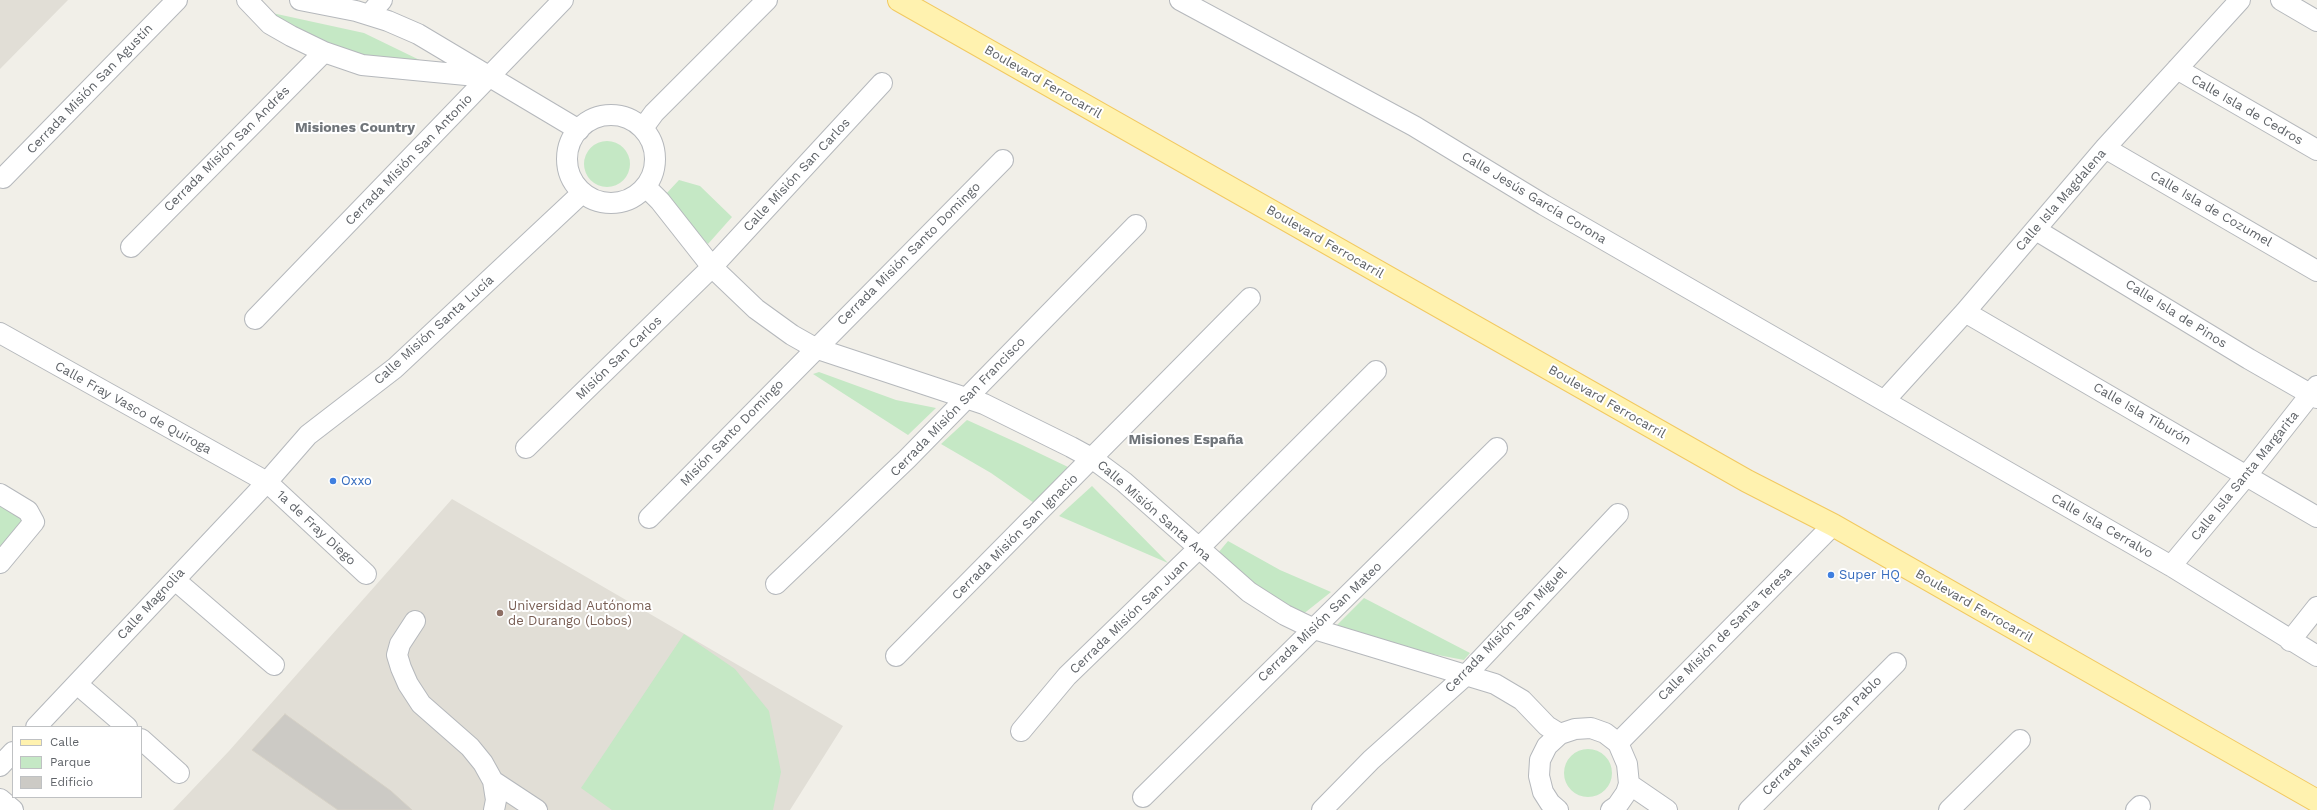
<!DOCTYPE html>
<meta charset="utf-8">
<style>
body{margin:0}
#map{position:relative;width:2317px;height:810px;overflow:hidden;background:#f1efe8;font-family:"Work Sans",sans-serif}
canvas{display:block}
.legend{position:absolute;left:12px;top:726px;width:130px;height:72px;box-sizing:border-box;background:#fff;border:1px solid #bfc1c3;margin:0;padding:5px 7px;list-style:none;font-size:12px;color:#5f6368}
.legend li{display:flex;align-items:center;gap:8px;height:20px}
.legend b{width:20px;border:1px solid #bfc1c3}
</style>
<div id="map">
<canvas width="2317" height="810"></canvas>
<ul class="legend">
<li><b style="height:5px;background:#fff2af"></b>Calle</li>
<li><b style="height:11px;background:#c5e8c5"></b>Parque</li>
<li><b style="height:11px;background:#cccac5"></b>Edificio</li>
</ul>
</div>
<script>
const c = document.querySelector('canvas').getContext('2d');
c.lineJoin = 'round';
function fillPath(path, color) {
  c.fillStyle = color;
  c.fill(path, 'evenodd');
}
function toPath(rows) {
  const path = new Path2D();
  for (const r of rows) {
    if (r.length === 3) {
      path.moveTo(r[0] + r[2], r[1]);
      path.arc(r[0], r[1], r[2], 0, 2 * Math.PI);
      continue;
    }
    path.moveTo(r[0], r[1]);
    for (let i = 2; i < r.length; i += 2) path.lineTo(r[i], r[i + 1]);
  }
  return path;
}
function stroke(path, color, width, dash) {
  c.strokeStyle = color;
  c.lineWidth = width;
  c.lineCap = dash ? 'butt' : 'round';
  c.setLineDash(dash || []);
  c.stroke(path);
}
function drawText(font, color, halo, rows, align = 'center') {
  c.font = font + ' "Work Sans",sans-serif';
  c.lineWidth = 4;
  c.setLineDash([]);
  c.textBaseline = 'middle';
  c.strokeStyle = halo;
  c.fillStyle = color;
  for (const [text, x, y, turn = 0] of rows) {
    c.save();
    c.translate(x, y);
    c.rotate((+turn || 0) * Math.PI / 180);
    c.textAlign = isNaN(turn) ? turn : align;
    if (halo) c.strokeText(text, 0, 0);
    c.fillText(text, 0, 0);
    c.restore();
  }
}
const education = toPath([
 [0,0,68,0,0,69],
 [452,499,843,726,790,810,173,810,229,751]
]);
const green = toPath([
 [263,11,364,33,434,67,351,54],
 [607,164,23],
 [679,180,700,186,732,217,708,244,665,195],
 [819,372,896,400,936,408,908,435,813,374],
 [967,420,1020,444,1068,467,1034,503,991,473,941,444],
 [1092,486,1168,563,1059,516],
 [0,503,27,518,0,546],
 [1228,541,1280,570,1331,592,1302,615,1260,591,1218,553],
 [1364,598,1470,653,1464,660,1396,647,1335,627],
 [684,634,735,669,769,711,781,772,773,810,612,810,581,788],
 [1588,773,24]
]);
const building = toPath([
 [285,714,391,791,412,810,338,810,252,750,285,714]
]);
const minor = toPath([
 [247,0,270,24,291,36,324,52,362,65,487,77],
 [300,0,356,11,388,21,418,34,579,130],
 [1180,0,1414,126,1544,205,2171,566,2317,656],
 [2281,0,2317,21],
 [369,15,382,0],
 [2177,69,2317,150],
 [611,159,44],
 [643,128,654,113,767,0],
 [2105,148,2317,271],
 [3,178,177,0],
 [646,187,660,201,712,267,756,309,792,335,815,348,984,404,1071,447,1093,459,1124,482,1249,592,1285,615,1314,629,1495,684,1522,700,1547,726,1560,734],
 [2036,230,2249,359,2317,398],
 [131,247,324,52],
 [1965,312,2317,517],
 [255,319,563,0],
 [0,333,267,482,366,574],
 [1885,400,1965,312,2105,148,2240,0],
 [526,448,712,267,882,83],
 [0,494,28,511,34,522,0,563],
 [649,518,1003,160],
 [2171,566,2247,475,2317,386],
 [175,580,274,665],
 [776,584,907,459,1136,225],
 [415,621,400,644,397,655,401,668,408,684,421,704,470,747,483,763,493,781,496,800,494,810],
 [2290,641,2317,607],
 [896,656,1250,298],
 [77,684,127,727],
 [36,727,267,482,308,435,395,368,582,193],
 [1021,731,1067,676,1198,549,1376,371],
 [141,739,179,773],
 [1618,743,1833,525],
 [0,766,13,752],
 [493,781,537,810],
 [1629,784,1667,810],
 [1143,797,1497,448],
 [0,799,13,810],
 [1322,810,1371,760,1466,675,1618,514],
 [1558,810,1550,803,1543,792,1539,776,1540,760,1547,746,1560,734,1575,729,1591,728,1605,733,1618,743,1627,764,1629,784,1626,793,1617,806,1611,810],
 [1749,810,1896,663],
 [1949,810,2020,740],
 [2136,810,2140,806]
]);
const major = toPath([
 [899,0,1747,481,1833,525,2317,801]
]);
const markers = [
 [333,481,4,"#3f7fe0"],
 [1831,575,4,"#3f7fe0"],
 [500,613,4,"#8d6e63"]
];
const streetNames = [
 ["Boulevard Ferrocarril",1043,82,30],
 ["Cerrada Misión San Agustín",90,89,-46],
 ["Calle Isla de Cedros",2247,110,30],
 ["Cerrada Misión San Andrés",227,149,-45],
 ["Cerrada Misión San Antonio",409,160,-46],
 ["Calle Misión San Carlos",797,175,-47],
 ["Calle Jesús García Corona",1534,198,31],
 ["Calle Isla Magdalena",2061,200,-49],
 ["Calle Isla de Cozumel",2211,209,30],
 ["Boulevard Ferrocarril",1325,242,30],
 ["Cerrada Misión Santo Domingo",909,254,-45],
 ["Calle Isla de Pinos",2176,314,32],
 ["Calle Misión Santa Lucía",434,330,-42],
 ["Misión San Carlos",619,358,-44],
 ["Boulevard Ferrocarril",1607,402,30],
 ["Cerrada Misión San Francisco",958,407,-46],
 ["Calle Fray Vasco de Quiroga",133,408,29],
 ["Calle Isla Tiburón",2142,414,30],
 ["Misión Santo Domingo",732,433,-46],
 ["Calle Isla Santa Margarita",2245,476,-51],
 ["Calle Misión Santa Ana",1154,511,41],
 ["Calle Isla Cerralvo",2102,526,30],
 ["1a de Fray Diego",316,528,43],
 ["Cerrada Misión San Ignacio",1015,537,-45],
 ["Calle Magnolia",151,604,-47],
 ["Boulevard Ferrocarril",1974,606,30],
 ["Cerrada Misión San Juan",1129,617,-44],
 ["Cerrada Misión San Mateo",1320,622,-44],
 ["Cerrada Misión San Miguel",1506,630,-46],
 ["Calle Misión de Santa Teresa",1725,634,-45],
 ["Cerrada Misión San Pablo",1822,736,-45]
];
const shopNames = [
 ["Oxxo",341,481],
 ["Super HQ",1839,575]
];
const educationNames = [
 ["Universidad Autónoma",508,606],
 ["de Durango (Lobos)",508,621]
];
const neighbourhoodNames = [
 ["Misiones Country",355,128],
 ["Misiones España",1186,440]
];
fillPath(education, '#e1ded6');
fillPath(green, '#c5e8c5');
fillPath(building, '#cccac5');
stroke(building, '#d6d1c6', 1);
stroke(minor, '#b5b8bc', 22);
stroke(major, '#f2c960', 24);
stroke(minor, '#fff', 20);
stroke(major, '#fff2af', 22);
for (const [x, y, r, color] of markers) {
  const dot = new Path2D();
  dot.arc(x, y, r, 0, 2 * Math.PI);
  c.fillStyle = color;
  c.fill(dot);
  stroke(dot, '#fff', 1.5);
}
drawText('13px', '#5f6368', '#fff', streetNames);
drawText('13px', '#366cbe', '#fff', shopNames, 'left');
drawText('13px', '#785e54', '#fff', educationNames, 'left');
drawText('bold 14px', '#70757a', '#fff', neighbourhoodNames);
</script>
